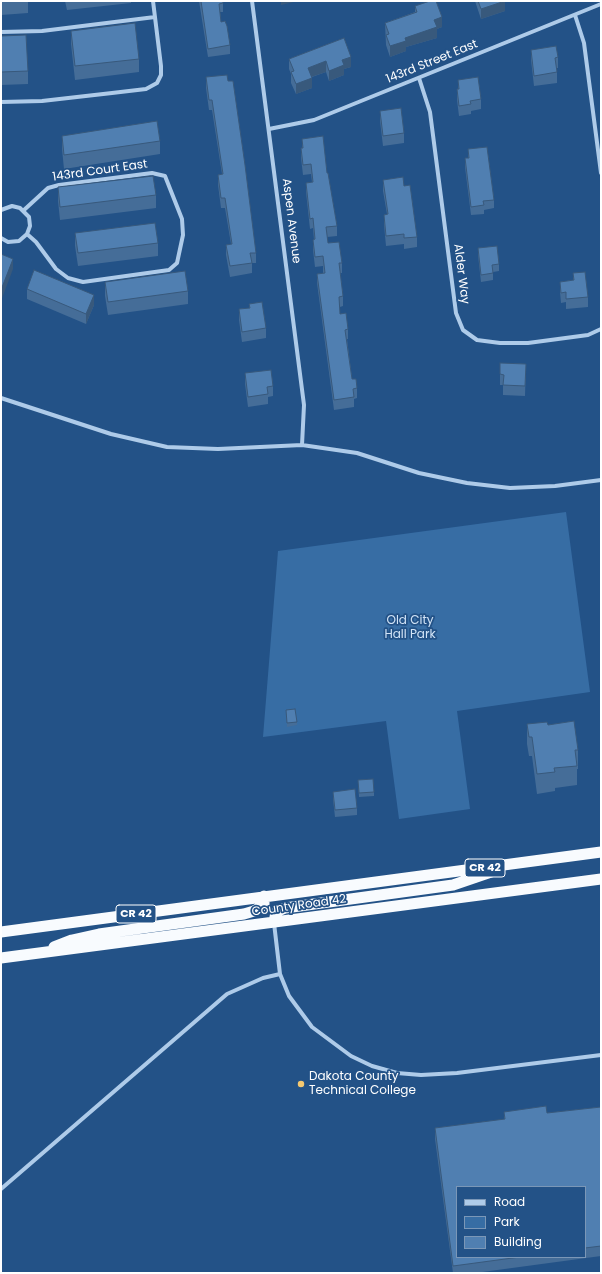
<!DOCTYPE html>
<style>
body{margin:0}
#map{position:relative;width:602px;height:1274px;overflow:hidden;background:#235287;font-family:Poppins,sans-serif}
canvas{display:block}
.frame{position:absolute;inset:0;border:2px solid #fff;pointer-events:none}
.legend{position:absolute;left:456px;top:1186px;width:130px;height:72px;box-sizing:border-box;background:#235287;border:1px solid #7b97b7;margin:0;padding:5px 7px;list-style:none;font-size:12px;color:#fff}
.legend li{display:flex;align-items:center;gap:8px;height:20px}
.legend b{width:20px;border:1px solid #7b97b7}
</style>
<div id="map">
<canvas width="602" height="1274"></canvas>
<div class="frame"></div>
<ul class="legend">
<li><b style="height:5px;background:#aecbe9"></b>Road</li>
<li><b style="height:11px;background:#376da4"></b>Park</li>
<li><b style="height:11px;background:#507fb1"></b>Building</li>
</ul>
</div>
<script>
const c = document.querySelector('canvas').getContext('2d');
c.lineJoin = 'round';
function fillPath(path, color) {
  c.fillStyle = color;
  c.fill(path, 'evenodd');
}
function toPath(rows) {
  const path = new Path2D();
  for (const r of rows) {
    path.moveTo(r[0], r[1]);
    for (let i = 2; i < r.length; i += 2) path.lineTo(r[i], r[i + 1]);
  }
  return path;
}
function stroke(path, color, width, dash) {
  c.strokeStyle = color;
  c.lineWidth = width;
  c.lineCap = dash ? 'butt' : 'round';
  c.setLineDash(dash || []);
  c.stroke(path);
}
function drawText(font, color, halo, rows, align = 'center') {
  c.font = font + ' Poppins,sans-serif';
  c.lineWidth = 3.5;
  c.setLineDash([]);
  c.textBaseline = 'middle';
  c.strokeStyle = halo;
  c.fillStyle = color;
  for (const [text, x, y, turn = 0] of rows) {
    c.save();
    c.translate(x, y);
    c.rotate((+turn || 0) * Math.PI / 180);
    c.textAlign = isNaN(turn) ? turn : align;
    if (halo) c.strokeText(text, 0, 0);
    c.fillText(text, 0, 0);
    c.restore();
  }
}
const green = toPath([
 [566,512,590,692,457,711,470,809,399,819,386,721,263,737,278,551]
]);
const minor = toPath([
 [252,1,304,405,302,445],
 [575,15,584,43,601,173],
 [1,32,42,31,155,17],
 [419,78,430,112,456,313,463,330,477,340,500,343,528,343,588,335,601,329],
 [1,102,42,101,112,93,146,89,157,83,161,75,161,66,153,1],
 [269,129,314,120,601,4],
 [1,210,12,206,20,208,29,217,30,226,27,234,19,241,8,242,1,238],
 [24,210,48,188,59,185,152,173,165,176,182,219,183,235,177,263,169,270,83,282,68,278,56,269,36,242,27,234],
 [1,398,111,434,167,447,218,449,302,445,357,453,419,473,467,483,510,488,555,486,601,480],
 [274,923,280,974,289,996,312,1027,351,1056,372,1066,397,1073,421,1075,457,1073,601,1055],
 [1,1189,227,994,263,978,280,974]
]);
const trunk = toPath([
 [274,922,276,912,285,908,453,885,494,871],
 [1,932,601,852],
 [54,947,72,940,99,934,244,914,254,911,264,905,264,896],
 [1,958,601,879]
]);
const wall = toPath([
 [1,1,28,1,28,13,1,15],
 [65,1,131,1,131,3,67,10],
 [199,1,223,1,223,12,220,12,221,22,230,45,230,54,208,57],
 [475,1,505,1,505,11,481,19],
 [415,6,442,27,437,29,437,38,406,47,406,51,390,57,386,45,385,23,415,12],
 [71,31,139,59,139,72,75,80,71,44],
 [1,36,28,71,28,84,1,85],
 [344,38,351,67,344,69,344,75,329,81,326,72,312,77,312,88,296,94,291,83,291,74,289,69,289,59],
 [531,50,558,57,558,68,557,68,557,83,534,86,531,60],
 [206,77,256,253,256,263,252,263,252,273,230,277,226,255,226,245,231,244,225,208,221,208,218,185,218,175,222,174,212,110,209,110,206,88],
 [458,80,481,99,481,109,471,111,471,114,459,116,457,100,457,89,458,89],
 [380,111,404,133,404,143,383,146,380,121],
 [62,136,160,141,160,154,64,169,62,149],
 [302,139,327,173,337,226,337,236,327,237,328,243,342,263,342,273,340,273,343,296,343,306,340,307,340,314,348,329,348,339,347,339,352,379,357,388,357,398,354,399,354,407,334,410,317,283,317,274,323,273,323,266,315,267,313,250,313,240,314,240,313,228,310,229,306,192,306,183,312,182,311,174,303,175,301,158,301,148,302,148],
 [468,149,494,200,494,208,484,210,484,214,471,215,465,167,465,158,468,158],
 [383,180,404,186,417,237,417,247,404,249,404,244,386,246,384,225,384,215,387,214,383,191],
 [58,187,156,195,156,208,60,220,58,201],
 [75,233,158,243,158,256,78,266,75,246],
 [478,248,499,264,499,271,493,272,493,280,481,282,478,255],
 [573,273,588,297,588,307,566,309,566,302,561,303,560,292,560,282,573,280],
 [105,282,188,291,188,304,108,315,105,296],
 [27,289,94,305,86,324,27,299],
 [249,304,266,328,266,338,242,342,239,320,239,309,249,308],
 [500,363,526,364,525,396,503,395,503,385,500,385],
 [245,373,273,386,273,396,268,397,268,404,248,407,245,384],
 [286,710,297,722,297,725,287,727],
 [527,724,548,725,578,750,578,769,577,769,577,785,555,788,555,791,537,794,532,756,529,756,527,744],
 [358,780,374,792,374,796,359,797],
 [333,792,357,808,357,815,335,817,333,799],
 [601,1107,601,1256,475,1273,453,1273,435,1139,435,1128,504,1120,504,1112,547,1113],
 [585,1187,585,1257,457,1257]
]);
const shadedWall = toPath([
 [281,1,298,1,281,5],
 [505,1,505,11,481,19,481,9],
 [442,17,442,27,437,29,437,38,406,47,406,51,390,57,390,46,434,20],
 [351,57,351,67,344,69,344,75,329,81,329,71,342,60],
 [326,61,326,72,308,78,308,68],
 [312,78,312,88,296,94,296,84],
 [13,259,13,269,1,301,1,290],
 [94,295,94,305,86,324,86,314]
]);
const building = toPath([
 [201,1,223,1,223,3,219,4,221,22,225,21,227,26,230,45,208,49,201,1],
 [430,1,436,1,442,17,434,20,437,27,405,38,406,41,390,46,386,35,389,34,385,23,417,12,415,6,430,1],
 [478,1,505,1,481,9,478,1],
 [135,23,139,59,75,66,71,31,135,23],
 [26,35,28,71,1,72,1,36,26,35],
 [344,38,351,57,342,60,344,65,329,71,326,61,308,68,312,78,296,84,291,72,294,71,289,59,344,38],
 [556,46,558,57,555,58,557,72,534,76,531,50,556,46],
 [227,75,228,81,233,81,245,165,256,253,250,253,252,263,230,266,226,245,232,244,225,198,221,198,218,175,223,174,212,100,209,100,206,77,227,75],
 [478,77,481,99,470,101,471,104,459,106,457,89,459,89,458,80,478,77],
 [401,108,404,133,383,136,380,111,401,108],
 [157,121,160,141,64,155,62,136,157,121],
 [323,136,327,173,328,173,337,226,326,227,328,243,339,242,342,263,339,263,343,296,339,297,340,314,346,313,348,329,345,330,352,379,356,379,357,388,353,389,354,397,334,400,317,274,325,273,323,256,315,257,313,240,315,239,313,218,310,219,306,183,313,182,311,164,303,165,301,148,303,148,302,139,323,136],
 [487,147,494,200,483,201,484,205,471,207,465,158,469,158,468,149,487,147],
 [153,176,156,195,60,207,58,187,153,176],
 [403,177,404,186,410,185,417,237,404,238,404,234,386,236,384,215,388,214,383,180,403,177],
 [155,223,158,243,78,253,75,233,155,223],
 [497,246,499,264,492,265,493,273,481,275,478,248,497,246],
 [1,254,13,259,1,290,1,254],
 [34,270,94,295,86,314,27,289,34,270],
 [185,271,188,291,108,302,105,282,185,271],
 [585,272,588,297,566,299,566,292,561,293,560,282,574,280,573,273,585,272],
 [262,302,266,328,242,332,239,309,250,308,249,304,262,302],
 [500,363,526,364,525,386,503,385,504,375,500,374,500,363],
 [271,370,273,386,267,387,268,394,248,397,245,373,271,370],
 [295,709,297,722,287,723,286,710,295,709],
 [574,721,578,750,575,750,577,766,554,768,555,772,537,774,532,737,529,737,527,724,547,722,548,725,574,721],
 [373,779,374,792,359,793,358,780,373,779],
 [355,789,357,808,335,810,333,792,355,789],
 [546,1106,547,1113,601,1107,601,1246,585,1248,585,1187,457,1187,457,1257,520,1257,453,1266,435,1128,505,1119,504,1112,546,1106]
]);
const markers = [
 [301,1084,4,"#f5c970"]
];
const shields = [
 [485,868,40],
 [136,914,40]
];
const shieldNames = [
 ["CR 42",485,868],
 ["CR 42",136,914]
];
const streetNames = [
 ["143rd Street East",432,62,-22],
 ["143rd Court East",100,171,-8],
 ["Aspen Avenue",291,221,83],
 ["Alder Way",461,274,83],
 ["County Road 42",299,906,-8]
];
const parkNames = [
 ["Old City",410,621],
 ["Hall Park",410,635]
];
const poiNames = [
 ["Dakota County",309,1077],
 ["Technical College",309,1091]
];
fillPath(green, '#376da4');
stroke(minor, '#aecbe9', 4);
stroke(trunk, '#f8fbfe', 11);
fillPath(wall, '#456d98');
fillPath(shadedWall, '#38597c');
fillPath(building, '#507fb1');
stroke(building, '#38597c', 1);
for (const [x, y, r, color] of markers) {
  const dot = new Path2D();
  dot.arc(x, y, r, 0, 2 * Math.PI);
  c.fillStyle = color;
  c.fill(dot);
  stroke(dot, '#235287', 1.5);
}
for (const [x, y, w] of shields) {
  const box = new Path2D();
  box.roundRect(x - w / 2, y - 9, w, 18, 3);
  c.fillStyle = '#235287';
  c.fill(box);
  stroke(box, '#fff', 1);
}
drawText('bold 11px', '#fff', null, shieldNames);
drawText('12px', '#fff', '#235287', streetNames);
drawText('12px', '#d2e4f7', '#235287', parkNames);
drawText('12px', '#fff', '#235287', poiNames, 'left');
</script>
